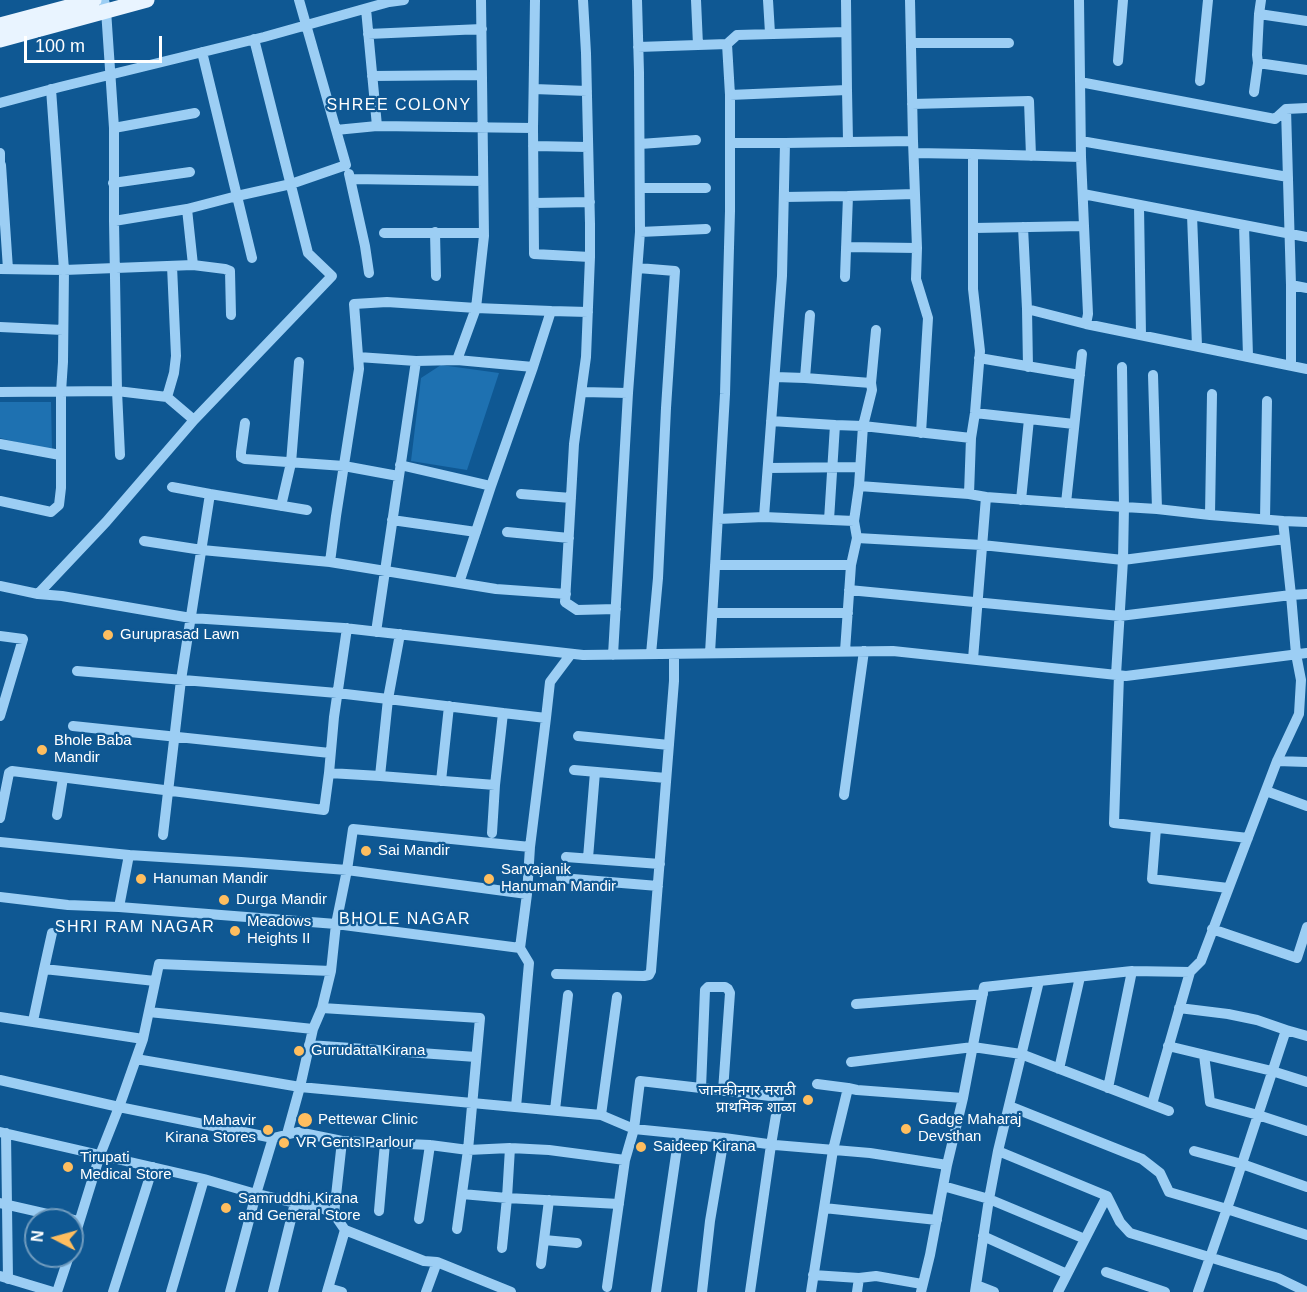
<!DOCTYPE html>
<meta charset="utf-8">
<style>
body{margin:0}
#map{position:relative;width:1307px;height:1292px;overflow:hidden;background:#0f5893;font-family:Arial,sans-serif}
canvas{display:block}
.north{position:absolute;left:24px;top:1208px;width:60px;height:60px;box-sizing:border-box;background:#0f5893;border:2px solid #6f9bbe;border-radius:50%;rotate:276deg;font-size:16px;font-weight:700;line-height:24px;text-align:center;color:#fff}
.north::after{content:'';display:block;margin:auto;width:21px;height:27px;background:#ffbe5f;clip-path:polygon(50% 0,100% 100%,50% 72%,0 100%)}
.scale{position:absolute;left:24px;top:36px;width:138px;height:27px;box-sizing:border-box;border:3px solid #fff;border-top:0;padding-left:8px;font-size:18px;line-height:21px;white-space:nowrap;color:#fff;-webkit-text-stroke:4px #0f5893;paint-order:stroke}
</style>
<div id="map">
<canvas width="1307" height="1292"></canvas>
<div class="north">N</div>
<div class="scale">100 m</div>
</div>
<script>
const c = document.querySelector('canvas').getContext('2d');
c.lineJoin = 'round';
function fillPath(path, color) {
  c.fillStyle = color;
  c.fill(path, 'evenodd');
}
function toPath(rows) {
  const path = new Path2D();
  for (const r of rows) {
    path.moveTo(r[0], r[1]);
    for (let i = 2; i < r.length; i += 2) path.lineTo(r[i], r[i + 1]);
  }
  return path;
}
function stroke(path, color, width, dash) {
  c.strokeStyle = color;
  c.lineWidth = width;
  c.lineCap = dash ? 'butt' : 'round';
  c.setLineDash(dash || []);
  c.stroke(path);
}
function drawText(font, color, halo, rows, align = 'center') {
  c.font = font + ' Arial,"Noto Sans Devanagari",sans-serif';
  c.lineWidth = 4.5;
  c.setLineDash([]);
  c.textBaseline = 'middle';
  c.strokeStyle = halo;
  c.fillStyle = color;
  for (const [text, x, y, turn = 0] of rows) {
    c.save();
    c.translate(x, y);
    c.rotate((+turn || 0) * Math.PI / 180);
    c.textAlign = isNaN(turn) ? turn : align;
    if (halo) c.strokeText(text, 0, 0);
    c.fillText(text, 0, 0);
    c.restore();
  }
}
const green = toPath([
 [441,365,499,373,467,470,411,461,421,378],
 [0,402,51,402,52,451,0,438]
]);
const minor = toPath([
 [583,0,586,53,590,224,590,257,586,357,574,444,565,602,577,610,616,609],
 [768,0,770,33],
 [846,0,847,90],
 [1261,0,1259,14,1307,21],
 [366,9,377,126],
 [1259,14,1257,55,1258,63,1307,70],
 [368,34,482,29],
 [911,43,1009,43],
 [727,44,737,35,846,32],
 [698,45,727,44,730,95,730,211,725,394,710,653],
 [638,47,698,45,696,0],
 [202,52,252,258],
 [1118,61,1123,0],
 [372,76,482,75],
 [1200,81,1208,0],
 [1080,82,1275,119,1286,109,1307,108],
 [534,89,587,91],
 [1254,92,1258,63],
 [730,95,847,90,848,141],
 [0,103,60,87,264,37,389,2,404,0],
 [912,104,1029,101,1031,156],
 [1286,109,1291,285,1291,365],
 [114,128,195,113],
 [533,128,534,254,590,257],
 [336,130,377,126,533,128,535,0],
 [913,141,917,248,916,279,928,318,921,433],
 [1081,141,1288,177],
 [785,143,913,141,910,0],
 [640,144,696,140],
 [533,146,588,147],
 [0,153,0,165],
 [914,153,973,154,973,289,980,351,975,413,971,438],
 [973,154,1081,157,1079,0],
 [1,165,8,269],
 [349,174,365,246,369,273],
 [351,179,483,181],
 [113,183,190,172],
 [640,188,706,188],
 [1083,194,1307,237],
 [848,196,914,194],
 [784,197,848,196,845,277],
 [534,203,590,202],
 [1139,206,1141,335],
 [187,209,237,196,291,184,346,165,299,0],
 [1192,215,1197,346],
 [114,221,187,209,193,265],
 [1244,225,1248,356],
 [1084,226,1088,314,1086,324],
 [1023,227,1027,309],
 [974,228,1084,226,1081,157],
 [435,232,436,276],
 [640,232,706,229],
 [384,233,484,233],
 [846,247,917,248],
 [638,268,675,271,666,408,658,578,651,654],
 [0,269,64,270,193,265,225,269,230,271,231,315],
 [1291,285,1307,288],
 [551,311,588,312],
 [0,327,63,330],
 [358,357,416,361],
 [979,358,1080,375],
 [457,360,533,367],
 [1028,367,1027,309,1086,324,1307,369],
 [775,377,805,378,810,315],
 [805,378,871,383],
 [0,392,117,391,114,221,114,128,106,10,104,0],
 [582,392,628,393],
 [167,397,174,373,176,356,172,266],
 [975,413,1029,419,1021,500],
 [1029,419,1074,424],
 [771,421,835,425,829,520],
 [245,423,241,452,241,457,245,459,344,466,398,476],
 [835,425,863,426,872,390,871,383,876,330],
 [0,444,60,455],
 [120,455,117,391,167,397,194,420],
 [400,465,491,486],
 [768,468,860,467],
 [859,486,969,494],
 [172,487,210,494],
 [521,494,571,498],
 [986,497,1124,507,1122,367],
 [0,501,51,512,59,505,61,488,61,392,63,362,64,270,51,89],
 [1066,503,1082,354],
 [281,506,291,463,299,362],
 [1157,509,1210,515,1212,394],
 [1210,515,1283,521,1285,539],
 [718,519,764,517],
 [1265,519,1267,401],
 [392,520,476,532],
 [854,521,859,486,863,426,971,438,969,494,986,497,973,659],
 [1283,521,1307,522],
 [507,532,569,538],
 [857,538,982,545,1123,560,1285,539,1291,595,1307,594],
 [144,541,202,550,330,562,336,516,359,369,354,304,387,302,476,308,484,236,481,0],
 [330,562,496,589,566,594],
 [715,565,851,565,857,538,854,521,764,517,782,276,785,143,730,143],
 [0,586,38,594,62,596,191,618,344,628,583,655,893,651,1126,676,1307,653],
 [849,590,1120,616,1291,595,1296,654,1301,680,1299,714,1277,761,1201,961,1190,972,1152,1104],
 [38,594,106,522,194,420,332,276,308,253,254,39],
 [713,613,848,613],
 [376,632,416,361,457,360,476,308,551,311,533,367,491,486,459,583],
 [0,636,23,639,0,716],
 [845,651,851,565],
 [613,655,628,393,640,232,639,72,637,0],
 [77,671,337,693,388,699,503,713,495,785,380,776,388,699,400,634],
 [1116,675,1123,560,1124,507,1157,509,1153,375],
 [1119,675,1114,823,1248,838],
 [503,713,546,718],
 [73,726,330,753],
 [578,736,669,745],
 [1277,761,1307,762],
 [574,770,666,778],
 [329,773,380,776],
 [441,781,449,706],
 [1266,791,1307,806],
 [844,795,864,651],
 [57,815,63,778],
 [0,818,9,773,12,771,324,810,329,773,334,717,347,628],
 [1156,828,1152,879,1228,888],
 [492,833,495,785],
 [163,835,181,680,210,494,307,510],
 [0,842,129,855,241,862,347,870,336,924,119,907,68,905,0,897],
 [566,857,660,864],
 [588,858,595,772],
 [561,878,658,886],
 [527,894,347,870,353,829,530,847],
 [119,907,129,855],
 [1212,929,1297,958,1307,927],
 [44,969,52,933],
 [556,974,644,976,649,975,651,971,674,681,674,654],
 [1039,981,998,1151,1107,1196,1058,1292],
 [856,1004,983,994],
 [1179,1008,1228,1014,1257,1020,1286,1030,1231,1197,1198,1292],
 [149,1012,313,1029],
 [0,1017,143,1039,119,1107,100,1155,72,1245],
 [33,1021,44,969,155,981],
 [1286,1030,1307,1036],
 [143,1039,159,964,331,971],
 [309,1045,476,1057],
 [1168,1046,1272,1071,1307,1082],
 [1204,1055,1210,1102,1258,1115,1307,1131],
 [136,1059,300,1087,601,1115,634,1129,640,1081,779,1097,771,1145,750,1292],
 [851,1062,973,1047,1021,1054,1169,1111],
 [1059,1069,1080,977],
 [0,1080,119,1107,273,1138,256,1194,230,1292],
 [817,1084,848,1088,857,1090,963,1098],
 [701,1088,705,990,708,987,725,987,728,989,730,993,723,1091],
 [1108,1088,1132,971],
 [1009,1106,1142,1159,1160,1173,1169,1192,1227,1209,1307,1235],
 [516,1107,529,963,520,948,527,894,530,847,546,718,550,682,571,654],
 [555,1110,568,995],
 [601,1115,617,997],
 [0,1132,204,1179,256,1194,324,1209,334,1214,345,1230,424,1261,437,1262,426,1292],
 [6,1133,8,1279],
 [287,1134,300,1087,313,1029,322,1008],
 [273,1138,298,1132,342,1141,430,1145,468,1150,510,1148,549,1150,625,1160,634,1129,724,1138,775,1145,870,1153,947,1165],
 [1194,1151,1242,1164,1307,1187],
 [943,1186,989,1199,1085,1239],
 [462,1194,507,1198,619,1204],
 [1107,1196,1120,1222,1130,1233,1278,1278,1307,1292],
 [0,1203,79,1221],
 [824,1208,937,1220],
 [379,1211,385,1143],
 [334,1214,342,1141],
 [419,1219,430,1145],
 [457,1229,468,1150,480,1018,322,1008,331,971,336,924,520,948],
 [983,1236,1067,1274],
 [544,1240,577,1243],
 [502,1248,507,1198,510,1148],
 [437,1262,511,1292],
 [541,1264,549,1200],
 [1106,1272,1165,1292],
 [813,1275,859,1278,876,1276,922,1284],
 [0,1276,53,1292],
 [976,1285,994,1292],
 [607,1287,625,1160],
 [328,1288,342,1292],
 [57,1292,69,1256],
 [113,1292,153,1167],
 [171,1292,204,1179],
 [273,1292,295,1203],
 [327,1292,345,1230],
 [656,1292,679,1134],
 [702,1292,710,1221,724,1138],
 [811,1292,833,1150,848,1088],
 [857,1292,859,1278],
 [921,1292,930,1255,947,1165,963,1098,984,987,1132,971,1190,972],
 [975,1292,989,1199,998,1151]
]);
const major = toPath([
 [0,25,94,0],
 [0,40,147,0]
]);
const markers = [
 [108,635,6,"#ffbe5f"],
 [42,750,6,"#ffbe5f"],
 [366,851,6,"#ffbe5f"],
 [141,879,6,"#ffbe5f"],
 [489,879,6,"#ffbe5f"],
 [224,900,6,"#ffbe5f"],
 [235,931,6,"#ffbe5f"],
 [299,1051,6,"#ffbe5f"],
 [808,1100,6,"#ffbe5f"],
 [305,1120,8,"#ffbe5f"],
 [906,1129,6,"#ffbe5f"],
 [268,1130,6,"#ffbe5f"],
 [284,1143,6,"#ffbe5f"],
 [641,1147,6,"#ffbe5f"],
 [68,1167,6,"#ffbe5f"],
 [226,1208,6,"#ffbe5f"]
];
const poiNames = [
 ["Guruprasad Lawn",120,635],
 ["Bhole Baba",54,741],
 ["Mandir",54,758],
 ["Sai Mandir",378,851],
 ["Sarvajanik",501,870],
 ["Hanuman Mandir",501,887],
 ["Hanuman Mandir",153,879],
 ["Durga Mandir",236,900],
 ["Meadows",247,922],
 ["Heights II",247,939],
 ["Gurudatta Kirana",311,1051],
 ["जानकीनगर मराठी",796,1091,"right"],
 ["प्राथमिक शाळा",796,1108,"right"],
 ["Pettewar Clinic",318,1120],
 ["Gadge Maharaj",918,1120],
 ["Devsthan",918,1137],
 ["Mahavir",256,1121,"right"],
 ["Kirana Stores",256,1138,"right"],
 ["VR Gents Parlour",296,1143],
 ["Saideep Kirana",653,1147],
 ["Tirupati",80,1158],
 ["Medical Store",80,1175],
 ["Samruddhi Kirana",238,1199],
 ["and General Store",238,1216]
];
const neighbourhoodNames = [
 ["SHREE COLONY",399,106],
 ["BHOLE NAGAR",405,920],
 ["SHRI RAM NAGAR",135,928]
];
fillPath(green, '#1e71b1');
stroke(minor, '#9ccef4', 10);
stroke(major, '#e9f4ff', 15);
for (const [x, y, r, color] of markers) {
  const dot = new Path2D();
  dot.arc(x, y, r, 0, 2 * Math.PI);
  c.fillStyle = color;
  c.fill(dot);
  stroke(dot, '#0f5893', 2);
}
drawText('15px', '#fff', '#0f5893', poiNames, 'left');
c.letterSpacing = '1.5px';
drawText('16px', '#fff', '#0f5893', neighbourhoodNames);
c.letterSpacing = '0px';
</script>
